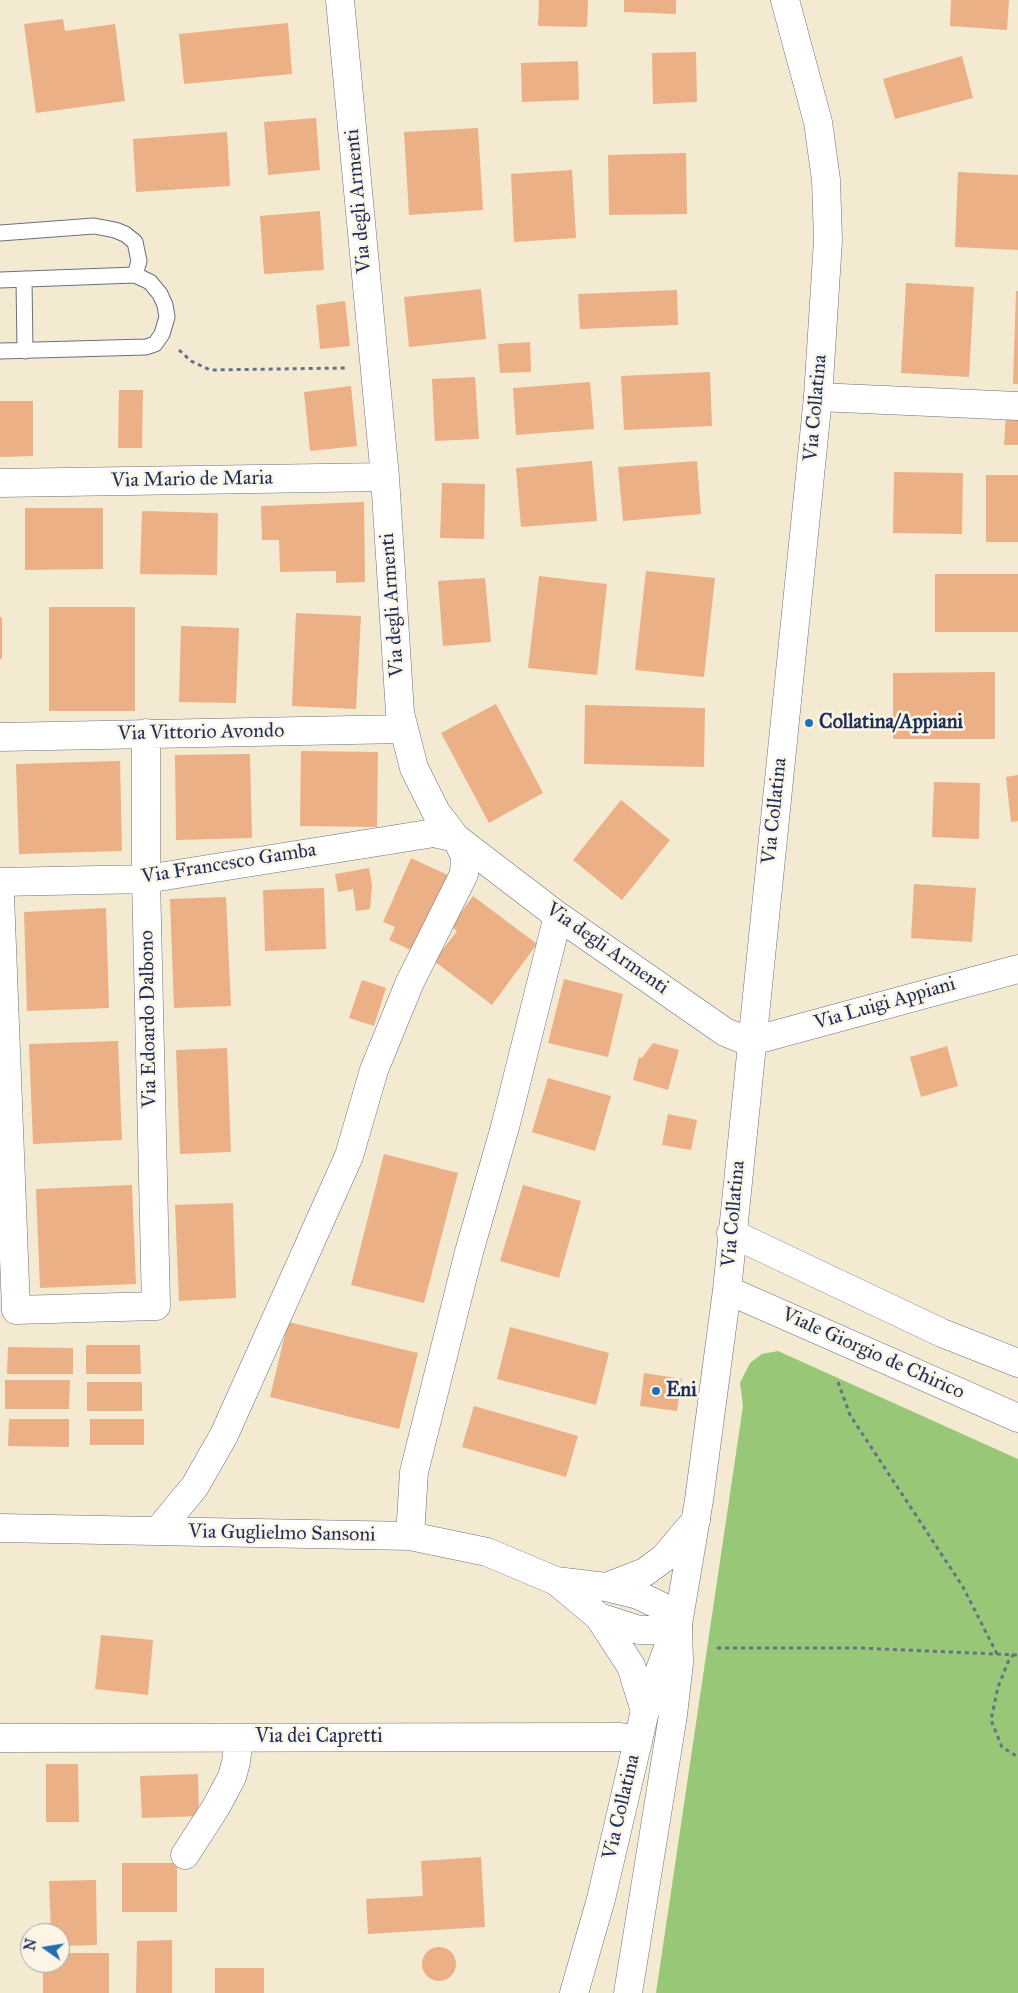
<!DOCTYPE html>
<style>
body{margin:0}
#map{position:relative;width:1018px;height:1993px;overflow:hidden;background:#f4ead1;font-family:"IM FELL Great Primer",serif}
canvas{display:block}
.north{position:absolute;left:20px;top:1923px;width:50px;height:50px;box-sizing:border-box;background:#fcf5e5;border:1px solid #a2a6af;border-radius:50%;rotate:283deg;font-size:14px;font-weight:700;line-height:20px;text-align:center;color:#1b2f5e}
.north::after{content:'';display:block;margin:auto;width:18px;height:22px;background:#1f6fb2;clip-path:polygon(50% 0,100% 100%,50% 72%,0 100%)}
</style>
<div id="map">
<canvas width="1018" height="1993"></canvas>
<div class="north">N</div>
</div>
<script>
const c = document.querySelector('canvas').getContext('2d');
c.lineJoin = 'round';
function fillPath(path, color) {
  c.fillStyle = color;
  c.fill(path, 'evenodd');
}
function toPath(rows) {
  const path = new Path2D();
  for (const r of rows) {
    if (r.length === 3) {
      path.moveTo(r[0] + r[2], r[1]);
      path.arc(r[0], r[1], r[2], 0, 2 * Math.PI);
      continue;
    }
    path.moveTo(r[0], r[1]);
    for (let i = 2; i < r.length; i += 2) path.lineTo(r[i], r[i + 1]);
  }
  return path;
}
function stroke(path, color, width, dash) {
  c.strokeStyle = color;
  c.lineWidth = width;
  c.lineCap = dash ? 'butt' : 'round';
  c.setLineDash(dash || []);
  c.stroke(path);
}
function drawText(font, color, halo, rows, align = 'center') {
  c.font = font + ' "IM FELL Great Primer",serif';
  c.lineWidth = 5;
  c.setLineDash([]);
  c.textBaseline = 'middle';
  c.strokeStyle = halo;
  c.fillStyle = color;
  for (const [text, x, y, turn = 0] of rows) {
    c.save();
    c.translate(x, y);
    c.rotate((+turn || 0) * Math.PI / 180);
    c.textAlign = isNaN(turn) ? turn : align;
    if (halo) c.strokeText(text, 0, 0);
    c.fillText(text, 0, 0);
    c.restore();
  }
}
const green = toPath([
 [778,1351,1018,1459,1018,1993,656,1993,743,1406,740,1383,750,1363,762,1354]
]);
const building = toPath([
 [539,0,588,0,587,27,538,26],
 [624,0,676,0,676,14,624,12],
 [951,0,1009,0,1007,30,950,26],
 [63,19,65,31,115,24,125,101,36,113,24,24],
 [288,23,292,74,184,84,179,34],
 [696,52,697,102,653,104,652,53],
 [962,56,973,98,895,119,883,79],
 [578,61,579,100,522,102,521,63],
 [316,118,320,170,268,175,264,122],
 [478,128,483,210,409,215,404,132],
 [227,132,230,186,136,192,133,139],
 [686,153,687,214,609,215,608,155],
 [572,170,576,238,514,242,511,174],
 [958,172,1018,175,1018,250,955,247],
 [320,211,324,270,264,274,260,216],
 [906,283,974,287,969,377,901,373],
 [481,289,486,339,409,347,404,297],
 [677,290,678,325,580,329,578,294],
 [1016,291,1018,291,1018,384,1013,384],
 [345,301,350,346,320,349,316,305],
 [530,342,531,372,500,373,498,344],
 [710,372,712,426,624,430,621,376],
 [475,377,479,439,435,441,432,379],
 [590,382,594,429,516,435,513,388],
 [351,386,357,446,310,451,304,392],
 [119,390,143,390,142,448,118,448],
 [0,401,33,401,33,456,0,457],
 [1006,413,1018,414,1018,445,1004,445],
 [592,461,597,521,521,527,516,468],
 [697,461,701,514,623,521,618,467],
 [894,472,963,473,962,534,893,533],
 [986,475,1018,475,1018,542,986,542],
 [442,483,485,484,484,539,440,538],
 [364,502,365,582,336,583,336,571,280,572,279,540,262,540,261,506],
 [25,508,103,508,103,569,25,570],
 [142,511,218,513,217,575,140,574],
 [646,571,715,578,704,677,635,670],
 [935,574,1018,574,1018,632,935,632],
 [539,576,607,584,597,675,528,668],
 [485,578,491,642,443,646,438,581],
 [49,607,135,607,135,711,49,711],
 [296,613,361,616,356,709,292,706],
 [0,617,2,617,2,659,0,659],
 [181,626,239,628,236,703,179,702],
 [995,672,995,739,893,739,893,673],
 [496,704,543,793,489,823,441,733],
 [585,705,705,708,704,767,584,764],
 [301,751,378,752,377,827,300,826],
 [250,754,252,838,176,840,175,755],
 [120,761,122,851,19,854,16,764],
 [1018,775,1018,821,1011,822,1006,777],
 [934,782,980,783,979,839,932,837],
 [621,800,670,840,622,900,573,860],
 [411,858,452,877,417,953,389,940,395,927,383,922],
 [369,868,372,885,370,909,356,911,353,889,338,892,335,874],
 [914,884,976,888,972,942,911,938],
 [324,888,326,949,265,951,263,890],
 [473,896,537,944,492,1005,434,961,457,931,451,926],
 [226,897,231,1006,174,1008,170,899],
 [106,908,109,1008,27,1011,24,912],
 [564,979,623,994,608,1057,548,1043],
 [362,980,386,988,374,1026,349,1018],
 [118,1041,122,1140,33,1144,29,1044],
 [653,1043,679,1050,668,1090,633,1080,639,1057,642,1058],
 [947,1046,958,1086,921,1097,910,1057],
 [227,1048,231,1152,180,1154,176,1050],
 [548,1078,611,1096,595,1151,532,1132],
 [668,1114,697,1120,691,1150,662,1145],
 [384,1154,458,1173,424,1303,351,1285],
 [132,1185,136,1284,40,1288,36,1189],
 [523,1185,581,1201,559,1278,500,1261],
 [233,1203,236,1298,179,1301,175,1205],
 [288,1322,418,1353,399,1429,270,1397],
 [510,1327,609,1353,596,1405,497,1379],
 [86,1345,140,1345,141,1374,86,1374],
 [8,1347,73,1348,73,1374,7,1374],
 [644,1373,682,1379,677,1411,640,1406],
 [5,1380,70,1380,69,1409,5,1409],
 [87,1382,142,1382,142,1411,87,1411],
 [474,1406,578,1436,566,1477,462,1447],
 [9,1419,69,1419,69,1447,8,1446],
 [90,1419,144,1419,144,1445,90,1445],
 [101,1635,153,1640,148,1695,95,1689],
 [46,1764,78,1764,79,1822,46,1822],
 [198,1774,199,1816,142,1818,140,1776],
 [481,1857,485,1927,368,1934,366,1899,423,1896,421,1861],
 [122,1863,177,1863,177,1912,122,1912],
 [96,1880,97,1945,60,1946,60,1933,51,1933,49,1881],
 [172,1940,172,1993,136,1993,137,1941],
 [439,1964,17],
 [60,1953,109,1953,109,1993,43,1993,43,1963,60,1963],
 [215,1968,264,1968,264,1993,215,1993]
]);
const path = toPath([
 [179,350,191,361,210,370,346,368],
 [838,1382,850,1415,963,1587,997,1654],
 [717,1648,860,1648,1018,1655],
 [1014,1654,1008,1662,998,1687,991,1720,1002,1747,1018,1757]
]);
const service = toPath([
 [0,233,94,226,115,230,125,234,135,242,139,261,135,275],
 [24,279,25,351],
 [0,280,135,275,150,282,160,294,165,305,167,317,162,334,155,344,146,347,0,351]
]);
const minor = toPath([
 [340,0,385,477,400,713,414,768,436,812,456,838,558,916,725,1032,742,1039,752,1041,1018,969],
 [818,397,1018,406],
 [0,483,385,477],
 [0,737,403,729],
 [0,882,146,879,434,833,456,838,465,856,464,874,410,982,374,1070,349,1156,224,1435,195,1486,158,1531],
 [0,895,16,1310,156,1306,146,879,146,733],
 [0,1528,410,1536,487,1552,556,1581,599,1617,631,1666,645,1711],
 [410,1536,414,1472,469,1252,505,1127,558,916],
 [556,1581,606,1587,638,1595,663,1607,678,1624,657,1630,639,1630,599,1617],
 [606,1587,645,1572,664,1558,696,1520],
 [0,1738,620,1737,638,1740],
 [185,1855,216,1807,232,1777,236,1762,239,1738]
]);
const tertiary = toPath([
 [731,1233,942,1333,1018,1363],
 [727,1290,1018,1418],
 [574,1993,601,1899,645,1711,673,1634],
 [628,1993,673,1715,679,1663,678,1624,699,1500,727,1290,818,397,828,240,826,180,818,122,785,0]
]);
const markers = [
 [809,723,5,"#1f6fb2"],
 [656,1391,5,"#1f6fb2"]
];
const streetNames = [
 ["Via degli Armenti",359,201,-95],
 ["Via Collatina",816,408,-85],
 ["Via Mario de Maria",192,480,-1],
 ["Via degli Armenti",393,605,-94],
 ["Via Vittorio Avondo",201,733,-1],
 ["Via Collatina",775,811,-84],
 ["Via Francesco Gamba",229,864,-9],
 ["Via degli Armenti",607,949,35],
 ["Via Luigi Appiani",885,1004,-16],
 ["Via Edoardo Dalbono",149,1019,-91],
 ["Via Collatina",734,1214,-85],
 ["Viale Giorgio de Chirico",873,1354,24],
 ["Via Guglielmo Sansoni",282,1534,1],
 ["Via dei Capretti",319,1737],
 ["Via Collatina",622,1807,-77]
];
const poiNames = [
 ["Collatina/Appiani",819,723],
 ["Eni",666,1391]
];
fillPath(green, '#98c877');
fillPath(building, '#ecb086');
stroke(service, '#677086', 17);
stroke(minor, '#677086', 29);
stroke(tertiary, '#677086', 29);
stroke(path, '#677086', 3, [4, 4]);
stroke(service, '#fff', 15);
stroke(minor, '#fff', 28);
stroke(tertiary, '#fff', 28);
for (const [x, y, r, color] of markers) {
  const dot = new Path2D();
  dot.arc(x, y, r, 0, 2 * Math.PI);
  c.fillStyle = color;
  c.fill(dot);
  stroke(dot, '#fcf5e5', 2);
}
drawText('20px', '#1b2f5e', '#fcf5e5', streetNames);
drawText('bold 20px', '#1b2f5e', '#fcf5e5', poiNames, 'left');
</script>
